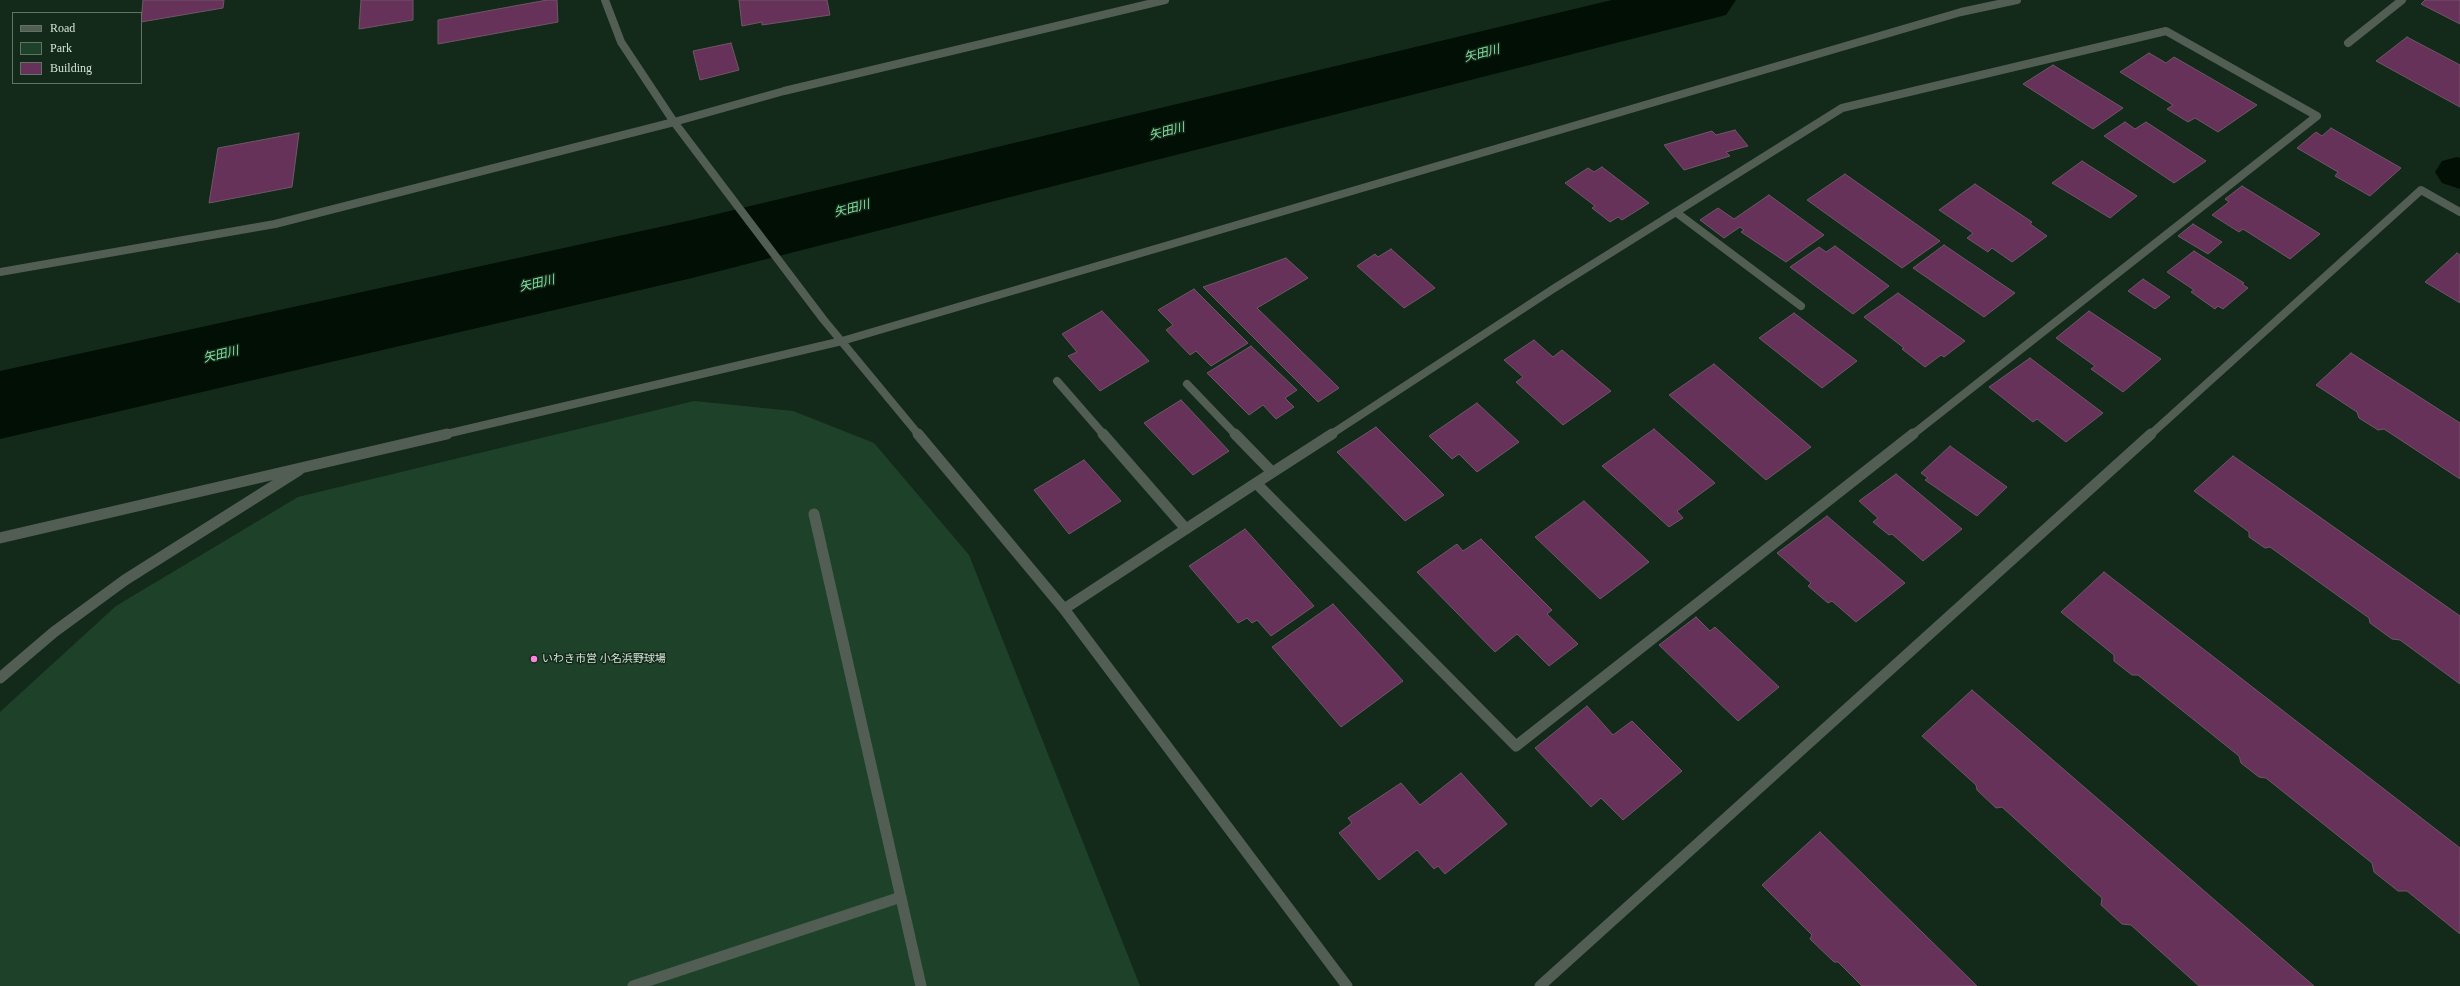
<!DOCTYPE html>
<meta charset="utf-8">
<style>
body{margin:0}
#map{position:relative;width:2460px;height:986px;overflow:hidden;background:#132a1a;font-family:"Times New Roman",serif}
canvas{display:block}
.legend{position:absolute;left:12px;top:12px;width:130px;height:72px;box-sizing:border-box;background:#132a1a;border:1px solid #607365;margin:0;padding:5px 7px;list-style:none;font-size:12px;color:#d3e1d6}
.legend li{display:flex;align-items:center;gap:8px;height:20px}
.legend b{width:20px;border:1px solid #607365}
</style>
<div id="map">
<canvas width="2460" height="986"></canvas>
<ul class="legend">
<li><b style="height:5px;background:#525d54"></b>Road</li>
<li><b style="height:11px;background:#1e4229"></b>Park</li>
<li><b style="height:11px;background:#673259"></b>Building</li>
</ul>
</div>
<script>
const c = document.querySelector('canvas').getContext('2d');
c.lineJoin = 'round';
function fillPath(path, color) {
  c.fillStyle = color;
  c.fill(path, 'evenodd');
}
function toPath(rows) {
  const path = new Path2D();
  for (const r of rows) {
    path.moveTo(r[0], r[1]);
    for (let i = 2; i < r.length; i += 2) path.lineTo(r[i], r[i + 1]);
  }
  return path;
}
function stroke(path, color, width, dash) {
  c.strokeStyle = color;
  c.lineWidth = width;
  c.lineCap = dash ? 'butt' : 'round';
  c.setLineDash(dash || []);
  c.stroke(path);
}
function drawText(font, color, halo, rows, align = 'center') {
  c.font = font + ' "Times New Roman","Noto Sans JP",serif';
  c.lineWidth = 3;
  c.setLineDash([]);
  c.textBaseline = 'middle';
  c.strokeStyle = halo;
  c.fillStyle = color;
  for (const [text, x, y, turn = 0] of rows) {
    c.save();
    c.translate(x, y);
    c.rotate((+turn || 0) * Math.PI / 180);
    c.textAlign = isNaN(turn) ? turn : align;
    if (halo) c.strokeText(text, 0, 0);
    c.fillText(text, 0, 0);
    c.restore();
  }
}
const green = toPath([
 [694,401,793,411,874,443,969,555,1140,986,0,986,0,712,116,606,298,497]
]);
const canal = toPath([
 [2457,157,2460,158,2460,189,2442,183,2435,172,2442,161,2457,157]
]);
const river = toPath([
 [1612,0,1736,0,1726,15,692,278,0,439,0,371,692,220,1612,0]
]);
const building = toPath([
 [143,0,224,0,223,8,141,22,143,0],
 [361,0,413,0,413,20,359,29,361,0],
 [547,0,557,0,558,22,438,44,438,20,547,0],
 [739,0,827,0,830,15,762,25,762,22,742,26,739,0],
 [2425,0,2460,0,2460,24,2421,4,2425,0],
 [2407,37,2460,65,2460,107,2376,61,2407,37],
 [731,43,739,70,700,80,693,51,731,43],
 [2149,53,2166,63,2174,57,2257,105,2218,132,2195,118,2188,122,2167,109,2173,105,2120,72,2149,53],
 [2053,65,2123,108,2093,129,2023,84,2053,65],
 [2125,122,2135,129,2146,122,2206,161,2174,183,2104,136,2125,122],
 [2331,128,2401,168,2370,196,2335,176,2338,172,2297,148,2316,132,2322,136,2331,128],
 [1735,130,1748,146,1726,152,1730,156,1684,170,1664,145,1712,131,1716,135,1735,130],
 [299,133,292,187,209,203,218,148,299,133],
 [2082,161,2137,196,2110,218,2052,183,2082,161],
 [1602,167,1649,203,1622,220,1618,217,1610,222,1592,208,1595,206,1565,183,1588,168,1594,172,1602,167],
 [1845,174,1940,241,1902,268,1807,200,1845,174],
 [1975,184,2032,222,2030,224,2047,236,2012,262,1992,248,1988,252,1967,238,1973,233,1939,210,1975,184],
 [2242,186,2320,234,2290,259,2243,229,2239,232,2212,215,2229,202,2225,199,2242,186],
 [1769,195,1824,235,1786,262,1741,232,1744,230,1740,227,1724,238,1700,220,1718,208,1734,219,1769,195],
 [2193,224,2222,242,2208,254,2178,236,2193,224],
 [1944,245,2015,293,1984,317,1913,268,1944,245],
 [1835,246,1889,286,1853,314,1790,267,1819,247,1826,252,1835,246],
 [1391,249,1435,288,1404,308,1357,266,1375,254,1378,257,1391,249],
 [2194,251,2244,283,2242,284,2248,288,2223,309,2218,306,2215,309,2191,292,2194,290,2167,272,2194,251],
 [2457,253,2460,255,2460,303,2425,282,2457,253],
 [1286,258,1308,278,1257,308,1339,388,1318,402,1203,287,1286,258],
 [2143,279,2170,297,2155,309,2128,291,2143,279],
 [1194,289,1248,343,1211,366,1196,351,1190,355,1166,330,1173,325,1158,310,1194,289],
 [1898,293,1965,341,1944,357,1941,355,1925,367,1902,349,1904,348,1864,317,1898,293],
 [1102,311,1149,361,1100,391,1068,356,1077,352,1062,334,1102,311],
 [2089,311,2161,359,2123,392,2091,369,2095,366,2056,338,2089,311],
 [1794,313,1857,361,1822,388,1759,338,1794,313],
 [1534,340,1553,357,1562,350,1611,391,1563,425,1516,382,1523,377,1504,360,1534,340],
 [1251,346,1297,390,1285,398,1294,407,1276,419,1263,405,1249,415,1207,373,1251,346],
 [2351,353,2460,423,2460,479,2384,429,2378,430,2359,418,2357,412,2316,385,2351,353],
 [2030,358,2103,413,2066,442,2037,419,2033,422,1989,387,2030,358],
 [1714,364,1811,447,1766,480,1669,395,1714,364],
 [1181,400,1229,451,1193,475,1144,423,1181,400],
 [1477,403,1519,442,1477,472,1459,454,1452,459,1429,436,1477,403],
 [1376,427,1444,495,1405,521,1337,452,1376,427],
 [1654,429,1715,483,1677,511,1683,518,1669,527,1602,466,1654,429],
 [1950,446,2007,487,1977,516,1925,480,1928,478,1921,473,1950,446],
 [2233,456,2460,616,2460,684,2400,640,2392,639,2370,623,2369,618,2270,547,2265,548,2249,537,2249,532,2194,491,2233,456],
 [1084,460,1121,501,1069,534,1034,490,1084,460],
 [1896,474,1962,529,1923,561,1892,534,1889,535,1873,522,1878,518,1859,501,1896,474],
 [1584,501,1649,562,1600,599,1535,537,1584,501],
 [1827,516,1905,583,1856,622,1832,601,1828,603,1808,586,1811,583,1777,553,1827,516],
 [1245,529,1314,606,1271,636,1257,620,1252,623,1247,618,1238,623,1189,566,1245,529],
 [1481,539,1552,610,1547,614,1578,644,1549,666,1517,634,1495,652,1417,572,1457,544,1463,551,1481,539],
 [2104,572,2460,848,2460,934,2407,891,2398,891,2374,872,2372,863,2266,778,2259,777,2241,763,2239,756,2138,675,2132,675,2114,661,2114,655,2061,612,2104,572],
 [1333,604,1403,681,1341,727,1272,647,1333,604],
 [1696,617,1710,631,1715,627,1779,687,1738,721,1659,645,1696,617],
 [1972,690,2314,986,2199,986,2131,925,2122,924,2101,905,2102,898,2002,807,1996,808,1977,790,1976,785,1922,736,1972,690],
 [1587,706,1613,735,1632,721,1682,771,1623,820,1601,798,1591,807,1535,748,1587,706],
 [1461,773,1507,824,1445,874,1438,866,1434,869,1417,850,1379,880,1339,833,1352,823,1348,818,1401,783,1420,805,1461,773],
 [1820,832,1977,986,1862,986,1838,962,1834,962,1810,939,1812,935,1762,885,1820,832]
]);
const laneFar1 = toPath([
 [2348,43,2402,0]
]);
const lane = toPath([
 [814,514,921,986],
 [0,678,54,632,125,580,299,470],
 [633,986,901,897]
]);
const streetFar1 = toPath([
 [605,0,621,42,674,122,823,319,919,435],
 [1677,213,1801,306],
 [0,272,275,224,674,122,784,91,1165,0],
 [1057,381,1104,435],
 [1187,384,1236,435],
 [442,435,842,341,1961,12,2017,0],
 [1330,435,1553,289,1842,108,2166,31,2317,116,1912,435],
 [2150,435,2421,190,2460,212]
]);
const street = toPath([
 [918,434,1064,609,1347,986],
 [1103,434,1186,529],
 [1235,434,1272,472],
 [1256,483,1516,746,1913,434],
 [1256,483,1332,434],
 [0,538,447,434],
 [1064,609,1256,483],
 [1540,986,2151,434]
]);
const markers = [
 [534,659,4,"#fe85df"]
];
const poiNames = [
 ["いわき市営 小名浜野球場",542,659]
];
const waterNames = [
 ["矢田川",1482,54,-14],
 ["矢田川",1167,132,-14],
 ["矢田川",852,209,-14],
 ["矢田川",537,284,-13],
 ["矢田川",221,355,-13]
];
fillPath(green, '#1e4229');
fillPath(canal, '#010f04');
fillPath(river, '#010f04');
fillPath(building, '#673259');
stroke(building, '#6f5667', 1);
stroke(laneFar1, '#525d54', 8);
stroke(lane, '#525d54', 11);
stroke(streetFar1, '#525d54', 8);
stroke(street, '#525d54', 11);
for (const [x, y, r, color] of markers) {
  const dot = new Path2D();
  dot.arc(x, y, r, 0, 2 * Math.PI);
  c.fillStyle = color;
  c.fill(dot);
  stroke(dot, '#132a1a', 1.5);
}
drawText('11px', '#d3e1d6', '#132a1a', poiNames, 'left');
drawText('italic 12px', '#88dfa0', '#132a1a', waterNames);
</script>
